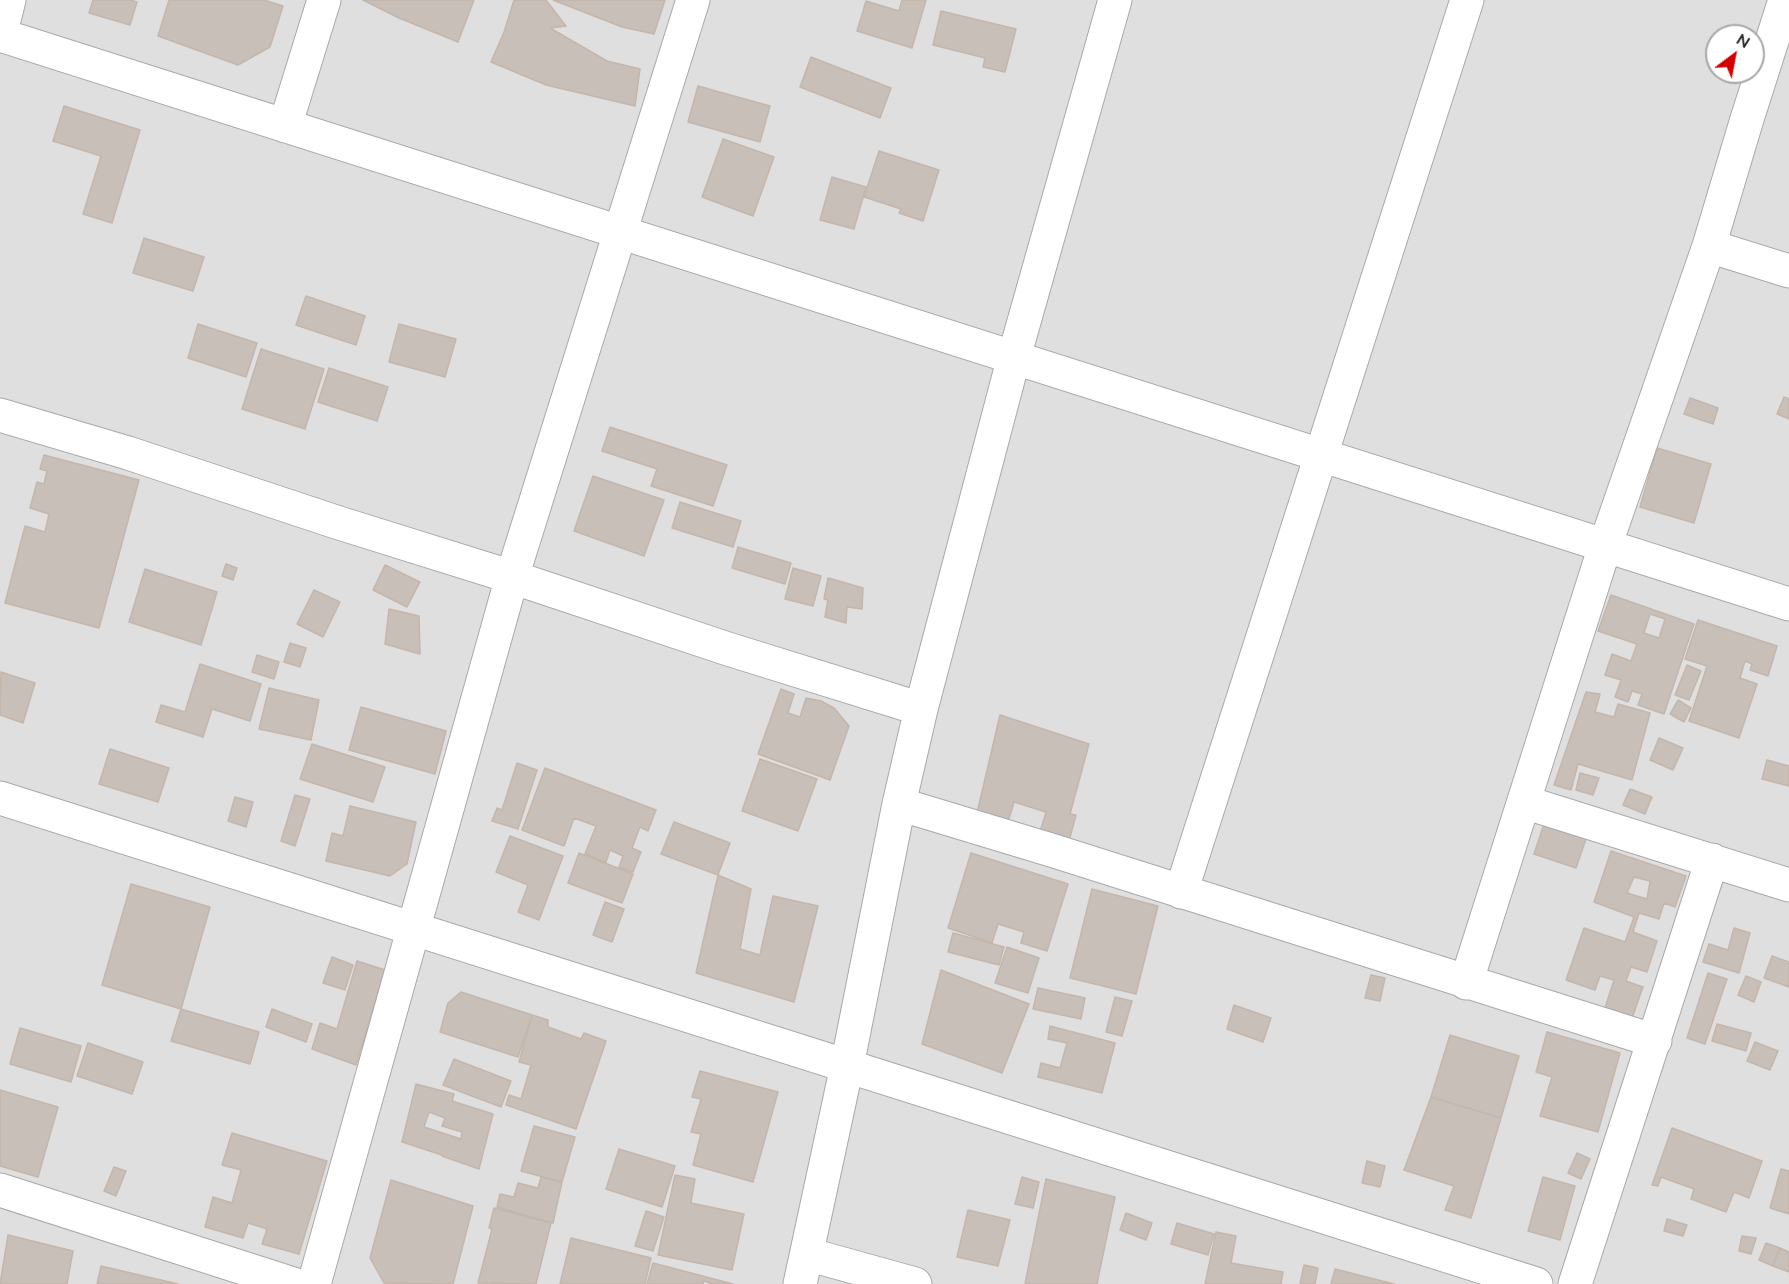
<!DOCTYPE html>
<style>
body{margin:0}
#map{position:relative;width:1789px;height:1284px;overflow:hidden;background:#f2efe9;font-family:Mulish,sans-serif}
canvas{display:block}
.north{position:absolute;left:1705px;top:24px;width:60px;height:60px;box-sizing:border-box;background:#fff;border:2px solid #a7a7a7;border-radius:50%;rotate:32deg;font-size:16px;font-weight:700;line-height:24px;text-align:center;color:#222}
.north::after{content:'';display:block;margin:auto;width:21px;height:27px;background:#d40000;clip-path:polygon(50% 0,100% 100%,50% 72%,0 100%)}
</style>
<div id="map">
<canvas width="1789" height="1284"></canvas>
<div class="north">N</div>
</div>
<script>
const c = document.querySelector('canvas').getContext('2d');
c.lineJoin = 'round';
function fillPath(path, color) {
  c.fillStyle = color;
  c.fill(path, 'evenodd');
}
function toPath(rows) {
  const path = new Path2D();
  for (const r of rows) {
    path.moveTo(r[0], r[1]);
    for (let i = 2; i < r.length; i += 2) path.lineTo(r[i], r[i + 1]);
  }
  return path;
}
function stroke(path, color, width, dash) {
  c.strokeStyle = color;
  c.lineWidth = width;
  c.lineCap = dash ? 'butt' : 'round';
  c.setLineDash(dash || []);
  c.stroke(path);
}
const residential = toPath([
 [0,0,1789,0,1789,1284,0,1284],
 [1717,36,1753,36,1753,72,1717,72]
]);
const building = toPath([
 [93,0,130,0,137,2,130,25,89,13,93,0],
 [169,0,264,0,283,6,270,47,238,65,158,36,169,0],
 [363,0,474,0,458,42,399,18,363,0],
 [514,0,546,0,566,26,550,28,607,61,640,69,635,106,546,85,491,62,504,32,514,0],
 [553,0,665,0,654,34,622,27,553,0],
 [902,0,926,0,912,48,857,31,866,1,899,11,902,0],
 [941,11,1016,29,1005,72,983,67,985,58,933,45,941,11],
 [811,57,891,88,880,118,800,87,811,57],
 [698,86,770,106,760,142,688,122,698,86],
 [64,106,140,130,112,223,83,214,101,156,53,141,64,106],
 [723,139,774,157,753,216,702,197,723,139],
 [879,151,939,170,923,221,899,213,901,209,864,197,879,151],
 [832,177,866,187,854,229,820,220,832,177],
 [144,238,204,257,193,291,133,273,144,238],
 [306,296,365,316,356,345,296,325,306,296],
 [198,324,257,343,246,377,188,358,198,324],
 [399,324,456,339,445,377,389,362,399,324],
 [261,349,324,369,305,429,242,409,261,349],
 [329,368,388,387,377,421,318,402,329,368],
 [1784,397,1789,399,1789,419,1777,414,1784,397],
 [1690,398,1718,408,1713,424,1684,414,1690,398],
 [610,427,727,465,713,506,651,486,657,469,602,451,610,427],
 [1657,448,1711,464,1694,523,1640,507,1657,448],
 [44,455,139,480,99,628,5,603,25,526,45,532,49,514,30,508,37,482,44,484,47,471,40,469,44,455],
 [593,476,664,500,644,556,574,531,593,476],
 [680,502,741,521,733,547,672,528,680,502],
 [738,547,791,563,785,584,732,568,738,547],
 [226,564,237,568,233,580,222,576,226,564],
 [385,565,420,582,407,607,373,590,385,565],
 [793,568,821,576,813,606,785,599,793,568],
 [145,569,217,592,201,645,129,622,145,569],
 [828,578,863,588,862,609,847,607,846,623,825,617,828,600,824,599,828,578],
 [314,590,340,602,323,637,297,624,314,590],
 [1611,595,1694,624,1664,714,1638,705,1642,694,1632,691,1628,702,1615,697,1621,680,1605,675,1612,654,1631,661,1637,644,1598,631,1611,595],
 [1650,614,1665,619,1659,638,1644,633,1650,614],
 [389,609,419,616,420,654,385,644,389,609],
 [1698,620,1777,646,1768,676,1750,670,1752,664,1745,661,1740,678,1757,684,1739,738,1689,721,1707,666,1685,659,1698,620],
 [290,643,306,648,300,667,284,662,290,643],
 [257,655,279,662,274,679,252,672,257,655],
 [200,664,261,684,250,721,212,709,203,737,156,722,161,705,185,712,200,664],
 [1687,665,1701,671,1689,700,1675,695,1687,665],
 [1,672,35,683,23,723,0,715,1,672],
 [269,688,319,700,311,740,259,729,269,688],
 [781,689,794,694,788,713,800,717,806,698,821,701,834,708,849,726,830,780,758,754,781,689],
 [1586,692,1600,694,1595,712,1614,717,1618,704,1650,713,1632,780,1578,764,1571,790,1554,785,1586,692],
 [1678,700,1691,708,1684,722,1670,714,1678,700],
 [361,707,446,731,435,774,349,750,361,707],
 [1000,715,1089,744,1070,814,1076,815,1069,841,1040,832,1046,812,1014,802,1008,822,977,813,1000,715],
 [1659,738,1683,748,1673,770,1650,760,1659,738],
 [312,744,385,767,373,802,300,779,312,744],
 [110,749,169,768,158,802,99,784,110,749],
 [760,759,817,779,798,831,742,811,760,759],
 [1767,760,1789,766,1789,786,1762,779,1767,760],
 [517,763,537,770,518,829,492,821,497,808,502,810,517,763],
 [545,768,656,810,648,831,640,827,632,848,641,852,633,872,619,867,623,856,610,850,606,862,585,854,596,826,574,818,564,846,522,830,545,768],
 [1580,773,1599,778,1593,795,1576,790,1580,773],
 [1630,789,1652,797,1645,814,1623,805,1630,789],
 [295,795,310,799,295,846,281,841,295,795],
 [235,797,253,802,246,827,228,821,235,797],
 [350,806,416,822,407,864,390,876,326,861,332,833,343,836,350,806],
 [1545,821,1587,836,1576,868,1534,854,1545,821],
 [674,822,730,843,718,875,661,854,674,822],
 [510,836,563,856,539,920,518,912,528,885,496,872,510,836],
 [1611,851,1686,876,1675,907,1664,903,1659,919,1639,913,1633,932,1657,941,1647,972,1631,967,1626,981,1643,987,1632,1018,1605,1008,1614,980,1600,976,1595,990,1566,980,1584,928,1625,942,1634,917,1594,902,1611,851],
 [1634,877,1650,881,1647,899,1627,893,1634,877],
 [579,853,633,874,622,903,568,883,579,853],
 [971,853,1068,884,1047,951,1021,943,1024,932,998,924,992,943,948,928,971,853],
 [718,875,751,889,740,949,760,955,773,896,818,906,794,1002,696,973,718,875],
 [131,884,210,907,181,1009,102,985,131,884],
 [1092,889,1158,906,1136,994,1070,978,1092,889],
 [605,902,624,909,612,942,593,935,605,902],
 [1734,928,1750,933,1739,973,1703,962,1709,944,1728,950,1734,928],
 [953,933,1004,947,999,965,948,952,953,933],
 [1007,947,1039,958,1028,993,995,983,1007,947],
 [1772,956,1789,962,1789,987,1764,978,1772,956],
 [332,957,353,965,345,990,323,983,332,957],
 [357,961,385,970,356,1065,312,1049,320,1023,337,1029,357,961],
 [941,970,1029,1004,1002,1073,922,1044,941,970],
 [1708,973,1727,979,1705,1044,1687,1038,1708,973],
 [1371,975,1385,978,1380,1001,1365,998,1371,975],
 [1746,976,1761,982,1754,1002,1738,995,1746,976],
 [1038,988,1085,998,1081,1019,1033,1009,1038,988],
 [461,992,532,1015,518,1057,440,1032,448,1003,461,992],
 [1115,997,1132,1001,1122,1036,1106,1032,1115,997],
 [1234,1005,1271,1018,1263,1042,1227,1029,1234,1005],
 [181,1009,259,1032,250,1064,171,1041,181,1009],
 [272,1009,312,1024,306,1042,266,1027,272,1009],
 [532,1015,548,1020,548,1027,581,1039,584,1033,606,1041,576,1129,506,1105,509,1095,521,1099,531,1065,519,1062,532,1015],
 [1717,1024,1751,1033,1746,1051,1712,1041,1717,1024],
 [1050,1026,1115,1043,1102,1093,1038,1077,1041,1063,1060,1068,1067,1043,1048,1039,1050,1026],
 [20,1028,81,1046,71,1082,10,1064,20,1028],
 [1547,1032,1620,1053,1598,1132,1540,1116,1552,1077,1536,1072,1547,1032],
 [1450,1035,1519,1056,1501,1118,1431,1097,1450,1035],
 [1755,1042,1778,1051,1770,1070,1747,1061,1755,1042],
 [88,1043,143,1062,132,1094,77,1076,88,1043],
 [454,1059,511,1081,501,1107,443,1085,454,1059],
 [700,1071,778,1092,753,1182,693,1165,701,1134,691,1132,701,1099,692,1097,700,1071],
 [416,1084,454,1094,452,1101,493,1114,479,1169,442,1156,442,1155,402,1142,416,1084],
 [429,1112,445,1118,442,1126,462,1132,461,1139,424,1127,429,1112],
 [0,1090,58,1107,38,1177,0,1166,0,1090],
 [1431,1097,1501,1118,1471,1218,1445,1210,1454,1186,1404,1170,1431,1097],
 [534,1126,575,1137,562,1182,521,1171,534,1126],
 [1672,1128,1762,1161,1749,1198,1734,1192,1726,1212,1691,1199,1694,1189,1661,1177,1658,1186,1652,1185,1672,1128],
 [232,1133,327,1161,299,1254,262,1244,267,1229,248,1223,243,1238,205,1227,213,1197,232,1203,241,1170,222,1165,232,1133],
 [619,1149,675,1166,662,1207,606,1189,619,1149],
 [1577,1153,1590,1159,1581,1179,1568,1173,1577,1153],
 [1367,1161,1385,1166,1380,1187,1362,1183,1367,1161],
 [114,1167,126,1171,116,1196,104,1191,114,1167],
 [1781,1169,1789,1171,1789,1214,1770,1208,1781,1169],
 [675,1175,695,1179,691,1203,744,1214,732,1270,658,1255,675,1175],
 [541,1177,562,1182,553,1223,497,1207,500,1194,514,1197,518,1183,538,1188,541,1177],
 [1022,1177,1039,1182,1033,1208,1015,1204,1022,1177],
 [1543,1177,1575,1186,1560,1240,1528,1231,1543,1177],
 [1046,1179,1115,1197,1097,1284,1025,1284,1046,1179],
 [391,1180,473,1206,453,1284,384,1283,370,1258,391,1180],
 [494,1208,551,1223,536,1284,478,1283,492,1229,489,1228,494,1208],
 [968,1210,1010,1220,998,1266,957,1257,968,1210],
 [646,1211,664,1217,653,1251,635,1246,646,1211],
 [1126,1213,1152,1223,1146,1240,1120,1230,1126,1213],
 [1667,1219,1687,1225,1683,1236,1664,1231,1667,1219],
 [1177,1223,1214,1234,1208,1255,1171,1244,1177,1223],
 [1216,1232,1236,1236,1231,1263,1283,1272,1281,1284,1205,1284,1216,1232],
 [8,1235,73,1251,67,1284,0,1284,8,1235],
 [1742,1236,1756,1238,1751,1254,1739,1251,1742,1236],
 [571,1238,651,1258,645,1284,560,1284,571,1238],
 [1766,1243,1780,1248,1773,1266,1759,1260,1766,1243],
 [1780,1248,1789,1252,1789,1272,1773,1266,1780,1248],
 [653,1263,733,1284,713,1284,704,1281,703,1284,647,1284,653,1263],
 [1304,1265,1318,1268,1315,1284,1300,1284,1304,1265],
 [101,1266,178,1284,97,1284,101,1266],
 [1335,1269,1394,1284,1331,1284,1335,1269]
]);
const minor = toPath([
 [0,35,1789,604],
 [0,36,9,0],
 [285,126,324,0],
 [1709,246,1789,271],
 [0,415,128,453,336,522,512,577,728,649,921,709],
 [0,798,1536,1284],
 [1524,802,1789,885],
 [899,804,1051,850,1655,1041],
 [1181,892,1467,0],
 [1466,983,1605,546,1709,246,1747,119,1785,0],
 [0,1190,293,1284],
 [807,1254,915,1284],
 [314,1284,512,577,693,0],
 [800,1284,847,1066,899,804,921,709,1014,357,1115,0],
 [1575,1284,1712,860]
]);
fillPath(residential, '#e0dfdf');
fillPath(building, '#c7bfb8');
stroke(building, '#c4b6ab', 1.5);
stroke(minor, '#a9a9a9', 35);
stroke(minor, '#fff', 33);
</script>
